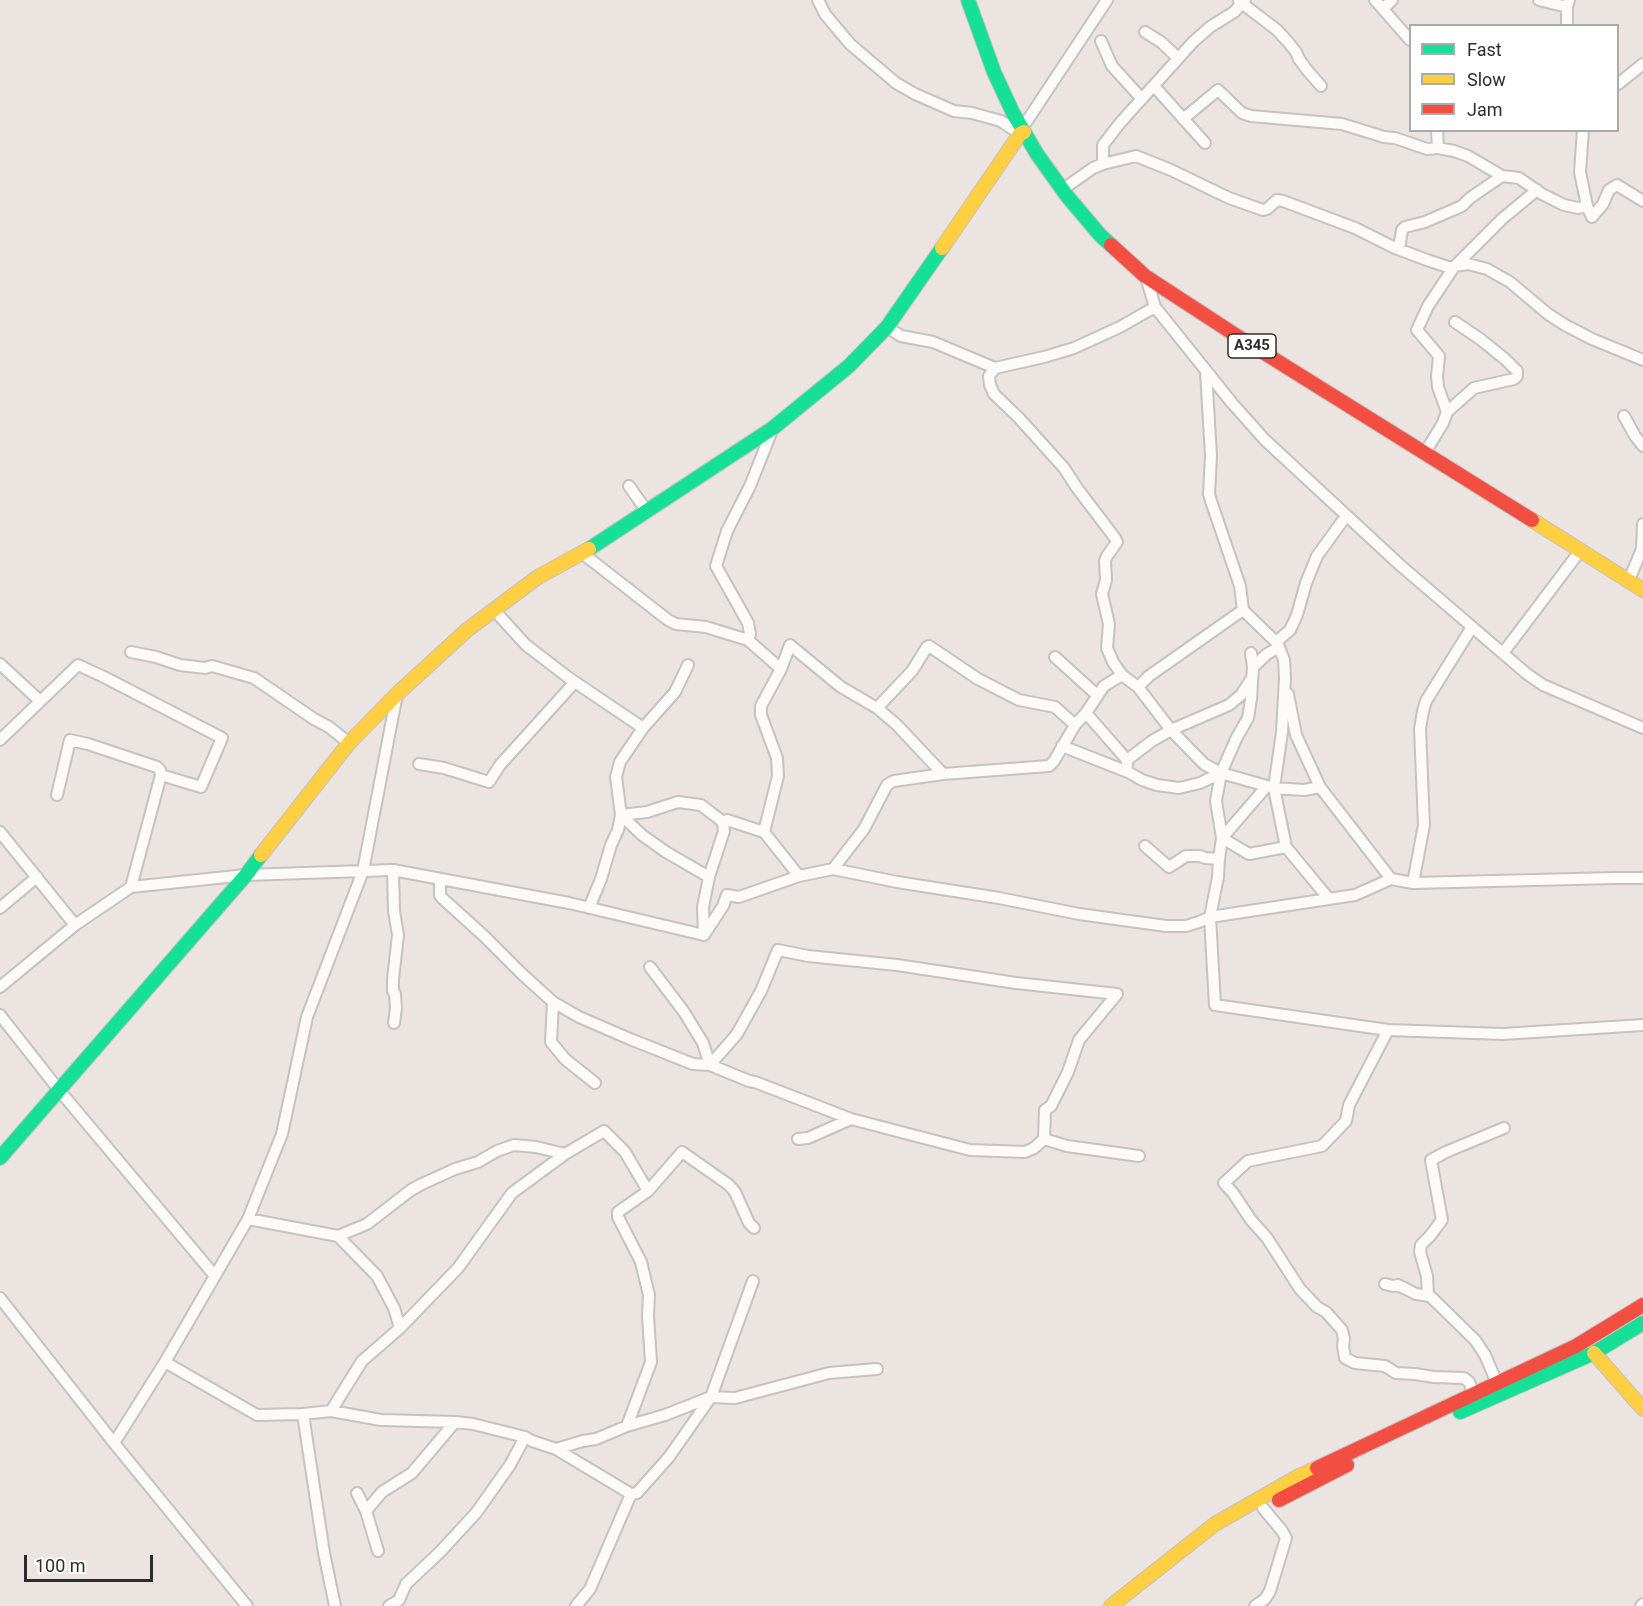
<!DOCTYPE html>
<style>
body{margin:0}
#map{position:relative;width:1643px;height:1606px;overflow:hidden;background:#ebe4e0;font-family:Roboto,sans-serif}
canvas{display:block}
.legend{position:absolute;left:1409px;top:24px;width:210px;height:108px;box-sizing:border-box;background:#fff;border:2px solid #ababab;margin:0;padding:8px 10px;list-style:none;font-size:18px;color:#2c2c2c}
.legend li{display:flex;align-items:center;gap:12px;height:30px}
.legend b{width:30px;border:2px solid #ababab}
.scale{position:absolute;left:24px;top:1555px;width:129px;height:27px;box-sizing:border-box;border:3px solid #2c2c2c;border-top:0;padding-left:8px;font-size:18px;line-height:21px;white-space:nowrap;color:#2c2c2c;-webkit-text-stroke:4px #fff;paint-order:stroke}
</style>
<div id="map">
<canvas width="1643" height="1606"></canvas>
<ul class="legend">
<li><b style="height:8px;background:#16e098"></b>Fast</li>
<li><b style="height:8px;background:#ffcf43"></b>Slow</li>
<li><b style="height:8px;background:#f24e42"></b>Jam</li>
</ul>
<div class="scale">100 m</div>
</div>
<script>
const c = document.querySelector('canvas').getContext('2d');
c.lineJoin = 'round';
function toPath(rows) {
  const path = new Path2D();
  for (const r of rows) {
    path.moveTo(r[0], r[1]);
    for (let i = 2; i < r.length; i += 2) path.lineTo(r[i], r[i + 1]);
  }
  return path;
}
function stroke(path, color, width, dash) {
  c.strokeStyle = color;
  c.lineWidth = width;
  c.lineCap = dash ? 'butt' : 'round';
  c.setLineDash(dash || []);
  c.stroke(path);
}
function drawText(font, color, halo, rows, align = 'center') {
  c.font = font + ' Roboto,sans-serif';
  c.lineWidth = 6;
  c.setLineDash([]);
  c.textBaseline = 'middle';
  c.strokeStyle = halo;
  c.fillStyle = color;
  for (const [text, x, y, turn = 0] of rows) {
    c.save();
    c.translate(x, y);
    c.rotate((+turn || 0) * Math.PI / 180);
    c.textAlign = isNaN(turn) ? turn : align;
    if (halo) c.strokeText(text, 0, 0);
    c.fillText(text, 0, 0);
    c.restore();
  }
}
const street = toPath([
 [818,0,825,14,850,44,896,83,915,94,954,111,972,113,1001,121,1020,134],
 [1375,0,1410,40],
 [1539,0,1567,7],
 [1239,1,1277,30,1288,42,1296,52,1299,59,1307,70,1321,86],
 [1383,9,1392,0],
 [1567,26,1567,7,1569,0],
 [1145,32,1161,42,1178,58],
 [1101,41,1112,66,1142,99],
 [1618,84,1643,64],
 [1154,86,1205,143],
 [1183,119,1218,90,1242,113,1251,116,1342,124,1384,137,1395,138,1427,149,1438,148,1454,151,1468,156,1502,176,1519,178,1542,194,1564,205,1578,208,1587,206],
 [1027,121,1107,0],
 [1437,130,1438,148],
 [1583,130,1580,172,1587,206,1592,217,1603,204,1609,190,1617,185,1643,201],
 [1103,164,1103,145,1120,123,1193,42,1210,27,1234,12,1245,0],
 [1069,185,1093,168,1103,164,1136,156,1171,170,1229,198,1263,210,1267,209,1277,200,1283,201,1355,228,1395,248,1427,260,1448,267,1468,264,1487,269,1510,282,1548,314,1565,325,1592,339,1643,360],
 [1399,248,1402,230,1405,227,1425,222,1462,206,1470,198,1502,176],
 [1146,277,1155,307,1232,403,1265,440,1400,565,1527,674,1543,685,1643,728],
 [887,327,901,336,933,342,995,368,1044,357,1074,348,1120,327,1155,307],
 [995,368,989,376,990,385,994,394,1019,418,1064,468,1077,488,1115,538,1117,542,1107,556,1105,561,1106,580,1102,594,1109,624,1107,648,1113,662,1122,675,1138,687,1171,730,1204,764,1221,773,1274,788,1304,790,1320,787],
 [1206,371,1211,456,1209,494,1211,501,1240,586,1243,610,1276,642,1279,647,1284,660,1285,678,1282,732,1274,788,1286,847,1329,899],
 [1447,412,1474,388,1514,379,1517,376,1517,371,1505,359,1480,339,1455,322],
 [1624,416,1635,436,1643,446],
 [1429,446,1443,423,1447,412,1438,387,1437,376,1439,356,1417,330,1428,306,1454,267,1502,219,1537,190],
 [629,486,646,510],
 [582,553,668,620,676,624,706,627,748,640,781,669],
 [1632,573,1642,549,1643,524],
 [494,610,526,645,569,678,643,728],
 [748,640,750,634,748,623,716,566,727,531,750,486,773,428],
 [1276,642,1290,630,1297,615,1306,583,1317,556,1346,516],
 [1279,647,1267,654,1253,667,1251,699,1248,718,1237,737,1221,773,1216,801,1222,838,1219,859,1218,877,1210,917,1215,1005,1388,1030,1503,1034,1643,1025],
 [131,652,156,657,180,665,205,668,212,666,254,678,314,719,329,727,349,743],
 [1251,653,1253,667],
 [1503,653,1580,551],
 [1055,657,1097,695],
 [0,664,40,701],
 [1138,687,1149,676,1243,610],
 [1288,694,1296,735,1320,787,1391,879],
 [877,708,912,671,927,647,929,646,978,679,1019,700,1055,707,1075,725],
 [1086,713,1127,760,1127,766],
 [0,740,78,665,104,677,222,738,201,787,161,775],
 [1062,746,1128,772,1142,780,1157,785,1179,788,1200,783,1221,773],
 [1127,760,1152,741,1171,730,1229,705,1241,695,1252,678],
 [419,764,444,768,489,782,500,765,575,682],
 [57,795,70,740,88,744,157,767,160,770,161,775,131,887],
 [621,815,647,812,678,802,701,805,723,822,727,820,764,832,799,876],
 [621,815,642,835,666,852,709,877],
 [0,832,75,925],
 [764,832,778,776,777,758,761,715,761,706,781,669,790,645,841,687,877,708,897,725,943,774],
 [1222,838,1267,786],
 [1222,838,1249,854,1286,847],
 [1145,846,1169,867,1186,856,1200,856,1205,858,1219,859],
 [833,869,864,829,887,785,890,783,894,781,943,774,1049,766,1054,761,1075,725,1086,713,1104,686,1122,675],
 [393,870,394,911,398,935,393,979,393,991,395,994,396,1008,394,1023],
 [440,879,440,895,442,898,484,936,522,974,553,1002,579,1017,630,1039,693,1064,710,1065,749,1081,755,1082,851,1119,970,1150,1025,1152,1034,1148,1044,1139],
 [1413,883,1424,825,1420,729,1423,711,1426,701,1431,693,1472,627],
 [0,908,37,877],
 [589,908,601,879,611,845,618,830,621,815,616,777,620,762,643,728,675,692,688,665],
 [704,935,723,906,727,895,739,897,799,876,833,869,897,882,999,898,1079,914,1166,926,1186,926,1199,922,1210,917,1355,895,1391,879,1413,883,1615,878,1643,878],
 [704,935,703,907,709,877,724,831,723,822],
 [650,967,684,1012,703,1043,710,1065],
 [0,987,75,925,131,887,246,875,393,870,569,903,704,935],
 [1117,994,1079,1040,1068,1072,1051,1106,1045,1110,1044,1139,1067,1146,1139,1156],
 [553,1002,551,1042,565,1059,595,1083],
 [0,1015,59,1090,215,1276],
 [1388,1030,1349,1105,1346,1121,1322,1146,1248,1161,1224,1183,1233,1193,1251,1220,1267,1238,1300,1289,1317,1307,1326,1312,1342,1330,1344,1339,1343,1346,1345,1358,1355,1363,1385,1366,1396,1373,1415,1374,1434,1377,1464,1378,1469,1382,1474,1394],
 [710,1065,737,1034,761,991,778,950,808,956,897,965,1016,983,1117,994],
 [798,1139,808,1138,851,1119],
 [248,1219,338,1236,367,1224,411,1190,422,1184,455,1169,478,1162,497,1151,514,1145,536,1147,565,1154],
 [338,1236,377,1276,394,1308,400,1328],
 [1385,1284,1393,1286,1398,1285,1416,1294,1430,1296,1432,1298,1475,1340,1485,1355,1497,1383],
 [1428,1296,1427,1276,1420,1252,1421,1245,1430,1236,1442,1220,1431,1160,1446,1152,1504,1128],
 [0,1298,114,1443,247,1606],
 [165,1362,257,1415,303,1414,331,1411,381,1420,455,1422,473,1424,525,1437,532,1441,556,1449,631,1494],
 [331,1411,362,1361,400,1328,458,1268,512,1193,565,1154,604,1131,625,1152,648,1191],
 [303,1414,324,1553,335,1606],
 [627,1426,651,1362,648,1316,649,1295,641,1262,618,1217,618,1212,648,1191,682,1152,729,1185,735,1192,749,1223,754,1228],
 [114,1443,165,1362,248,1219,282,1134,307,1017,363,871,397,694],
 [556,1449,583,1441,596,1439,627,1426,665,1415,711,1397,735,1398,829,1373,877,1369],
 [357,1493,366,1511,378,1551],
 [366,1511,382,1492,412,1473,455,1422],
 [389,1606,399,1600,406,1584,440,1552,476,1513,510,1465,525,1437],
 [576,1606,590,1589,631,1494,637,1493,669,1457,711,1397,753,1281],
 [1255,1606,1265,1599,1270,1591,1286,1538,1282,1531,1263,1508],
 [1641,1606,1643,1604]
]);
const fast = toPath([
 [968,0,994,72,1013,113,1037,154,1067,196,1100,235,1111,245],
 [589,549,773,428,849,366,887,327,942,248],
 [0,1158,246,875,261,855],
 [1460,1412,1594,1353,1643,1323]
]);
const slow = toPath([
 [942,248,1020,134,1024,132],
 [1532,520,1643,590],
 [261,855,349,743,397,694,467,630,538,577,589,549],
 [1594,1353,1643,1409],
 [1111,1606,1215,1524,1299,1476,1317,1468]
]);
const jam = toPath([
 [1111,245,1145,276,1237,336,1532,520],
 [1317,1468,1576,1346,1643,1305],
 [1279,1500,1347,1465]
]);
const shields = [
 [1252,346,48]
];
const shieldNames = [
 ["A345",1252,346]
];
stroke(street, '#c4c2c2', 14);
stroke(fast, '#c4c2c2', 16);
stroke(slow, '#c4c2c2', 16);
stroke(jam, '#c4c2c2', 16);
stroke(street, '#fcfbfa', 10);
stroke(fast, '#16e098', 14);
stroke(slow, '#ffcf43', 14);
stroke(jam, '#f24e42', 14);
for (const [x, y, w] of shields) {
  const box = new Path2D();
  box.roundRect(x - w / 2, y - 12, w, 24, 4.5);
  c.fillStyle = '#fff';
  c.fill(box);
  stroke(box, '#2c2c2c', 1.5);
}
drawText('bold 15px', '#2c2c2c', null, shieldNames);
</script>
